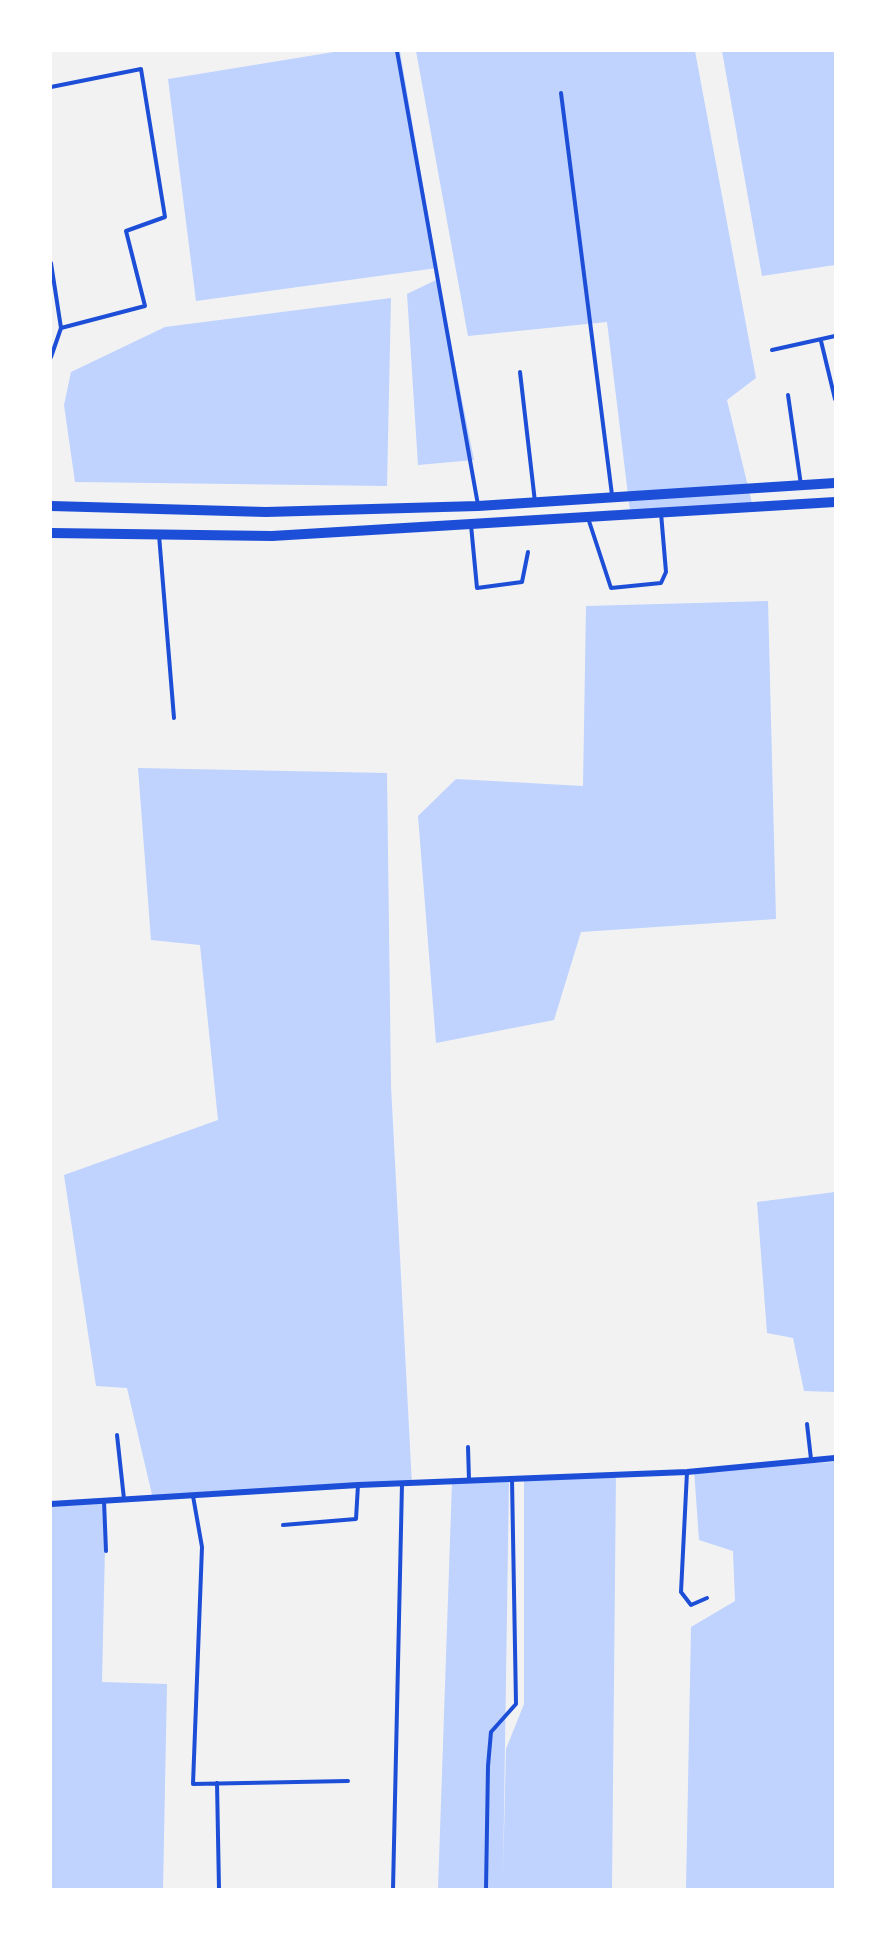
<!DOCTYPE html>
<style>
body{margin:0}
#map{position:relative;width:886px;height:1940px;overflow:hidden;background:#f2f2f2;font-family:"Golos Text",sans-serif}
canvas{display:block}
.frame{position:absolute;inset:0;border:52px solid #fff;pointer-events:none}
</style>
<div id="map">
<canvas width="886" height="1940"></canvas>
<div class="frame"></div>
</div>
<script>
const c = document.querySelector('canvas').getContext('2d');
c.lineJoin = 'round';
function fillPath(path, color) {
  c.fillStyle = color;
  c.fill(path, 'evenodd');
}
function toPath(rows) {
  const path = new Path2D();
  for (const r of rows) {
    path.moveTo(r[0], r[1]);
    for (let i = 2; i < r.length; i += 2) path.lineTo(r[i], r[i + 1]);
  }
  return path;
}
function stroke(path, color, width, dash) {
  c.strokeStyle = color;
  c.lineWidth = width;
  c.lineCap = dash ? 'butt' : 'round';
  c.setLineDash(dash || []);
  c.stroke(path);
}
const water = toPath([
 [340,51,400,51,437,268,196,301,168,79],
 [416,51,695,51,756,378,727,400,752,503,630,511,607,322,468,336],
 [722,51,835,51,835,265,762,276],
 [438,279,474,460,418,465,407,294],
 [391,298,387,486,75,482,64,405,71,372,165,327],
 [768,601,776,919,581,932,554,1020,436,1043,418,816,456,779,583,786,586,606],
 [138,768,387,773,391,1086,412,1485,153,1499,127,1388,96,1386,64,1175,218,1120,200,945,151,940],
 [835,1192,835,1392,804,1391,793,1338,767,1333,757,1202],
 [835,1462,835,1889,686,1889,691,1627,735,1601,733,1551,699,1540,694,1469],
 [616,1473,612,1889,438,1889,452,1482,509,1479,503,1877,506,1749,524,1704,524,1478],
 [106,1502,102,1682,167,1684,163,1889,51,1889,51,1506]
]);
const service = toPath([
 [397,51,478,505],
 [51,87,141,69,165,217,126,231,145,306,61,328],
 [561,93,612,495],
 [51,263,61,328,51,357],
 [821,341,835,399],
 [772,350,835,336],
 [520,372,535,502],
 [788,395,801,485],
 [588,518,611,588,661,583,666,572,661,513],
 [471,525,477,588,522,582,528,552],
 [159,535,174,718],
 [807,1424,811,1459],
 [117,1435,124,1499],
 [468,1447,469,1480],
 [687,1472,681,1592,691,1605,707,1598],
 [193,1496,202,1547,193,1784,348,1781],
 [104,1501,106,1551],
 [283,1525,356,1519,358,1485],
 [217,1783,219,1889],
 [393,1889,402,1484],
 [486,1889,488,1766,491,1732,516,1704,512,1479]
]);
const minor = toPath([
 [51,1504,358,1485,687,1472,835,1458]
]);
const tertiary = toPath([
 [51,506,266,512,478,506,835,483],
 [51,533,272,536,835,502]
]);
fillPath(water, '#bfd3fe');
stroke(service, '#1d4ed8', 4);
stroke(minor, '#1d4ed8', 6);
stroke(tertiary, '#1d4ed8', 10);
</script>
